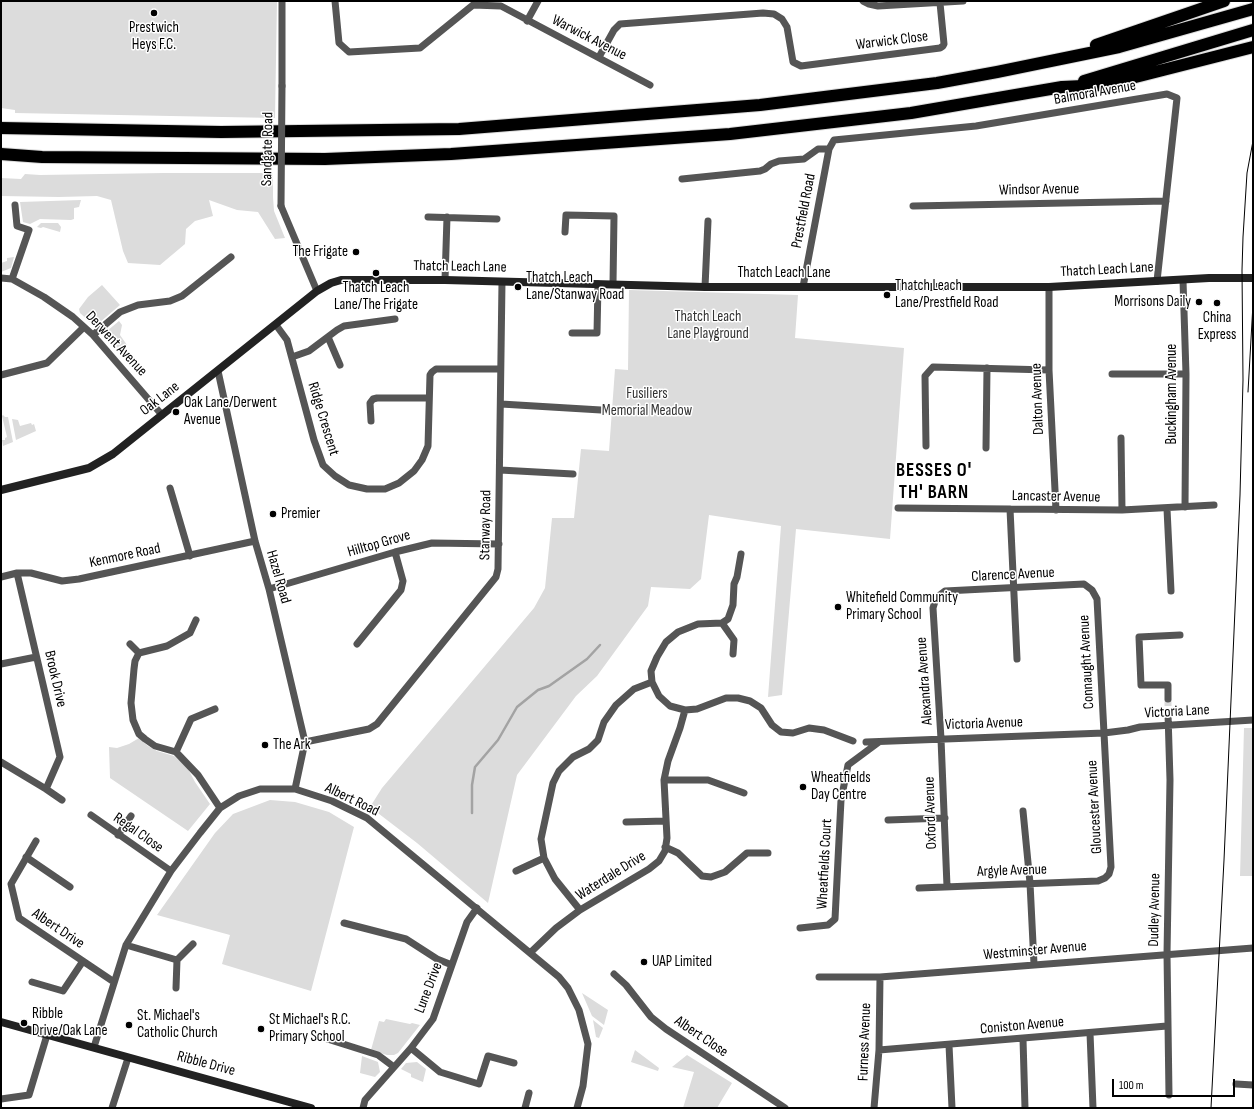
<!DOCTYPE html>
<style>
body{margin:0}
#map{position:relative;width:1254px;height:1109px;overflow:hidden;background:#fff;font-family:"Sofia Sans Condensed",sans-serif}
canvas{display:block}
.frame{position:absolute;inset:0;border:2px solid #000;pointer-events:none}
.scale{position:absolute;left:1112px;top:1079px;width:123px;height:18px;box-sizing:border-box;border:2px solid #000;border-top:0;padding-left:5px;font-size:12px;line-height:14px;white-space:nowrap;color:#000;-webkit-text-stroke:3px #fff;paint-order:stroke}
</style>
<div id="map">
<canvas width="1254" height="1109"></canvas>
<div class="frame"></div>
<div class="scale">100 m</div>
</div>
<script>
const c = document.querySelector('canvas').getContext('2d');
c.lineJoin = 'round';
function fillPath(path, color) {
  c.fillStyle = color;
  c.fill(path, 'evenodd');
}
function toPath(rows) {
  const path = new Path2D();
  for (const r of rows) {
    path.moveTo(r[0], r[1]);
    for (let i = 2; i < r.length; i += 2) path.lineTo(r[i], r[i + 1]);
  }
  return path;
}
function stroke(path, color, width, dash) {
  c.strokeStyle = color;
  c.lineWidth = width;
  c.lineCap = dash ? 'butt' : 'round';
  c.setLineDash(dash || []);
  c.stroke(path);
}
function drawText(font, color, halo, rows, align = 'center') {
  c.font = font + ' "Sofia Sans Condensed",sans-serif';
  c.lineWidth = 3;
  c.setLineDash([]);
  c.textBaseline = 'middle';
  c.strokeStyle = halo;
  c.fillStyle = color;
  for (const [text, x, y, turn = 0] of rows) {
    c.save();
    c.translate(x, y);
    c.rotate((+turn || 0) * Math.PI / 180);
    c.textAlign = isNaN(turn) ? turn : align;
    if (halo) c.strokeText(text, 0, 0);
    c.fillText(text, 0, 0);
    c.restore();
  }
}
const green = toPath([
 [1,1,277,1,275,118,15,113,15,110,1,108],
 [164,173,273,173,273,197,274,211,285,238,275,239,258,212,237,210,209,200,213,216,195,221,186,229,185,244,160,265,128,263,123,251,111,200,97,196,59,197,1,196,1,178,21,179,25,174,40,175],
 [81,200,79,207,74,208,74,219,71,220,40,219,30,224,23,222,20,202],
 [41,223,58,223,61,227,60,232,43,227,41,228,37,227],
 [14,257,11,268,1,272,1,263,7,261,7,258],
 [102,285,120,305,99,323,91,323,80,313,79,309,88,297],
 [629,290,798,295,795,338,904,348,890,539,796,529,782,695,768,697,781,526,709,515,701,579,690,589,651,587,648,606,597,676,576,696,517,775,488,903,417,843,370,807,382,788,534,608,545,588,552,518,574,518,581,449,609,451,615,369,628,370],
 [119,321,122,325,120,335,127,345,120,351,108,339,107,331],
 [3,415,5,417,8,417,13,442,3,446,2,440,5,440,5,438,7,437,2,416],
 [12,419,18,420,20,426,31,423,32,425,34,424,36,431,16,440],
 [1244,728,1253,728,1253,876,1240,876],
 [139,738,148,746,157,751,174,756,186,765,195,782,210,804,188,831,110,778,109,747,117,748,129,744],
 [270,800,295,802,329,812,354,827,311,991,222,964,230,935,157,915,215,833,233,814],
 [582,993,608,1010,604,1025,592,1016],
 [386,1019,410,1024,412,1023,420,1025,398,1053,394,1055,387,1055,371,1050,379,1021,384,1022],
 [593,1020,603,1028,599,1038,596,1037],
 [635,1050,659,1068,658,1071,631,1062],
 [687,1055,732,1083,717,1108,683,1108,694,1072,672,1067],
 [362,1056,378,1062,380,1072,375,1077,360,1073],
 [417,1062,426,1069,423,1082,411,1077,411,1074,401,1069,406,1063]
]);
const stream = toPath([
 [472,813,472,785,475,767,498,740,517,707,538,690,549,686,587,659,600,645]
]);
const streetTunnel = toPath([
 [1168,699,1168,714]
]);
const street = toPath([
 [335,1,339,43,349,52,420,48,473,5,501,6,650,85],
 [863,1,869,4,878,6,963,1],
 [527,21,538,1],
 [599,57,614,30,620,24,763,13,774,14,782,19,787,27,793,62,801,66,940,48,943,46,944,44,940,3],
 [282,86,282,1],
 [682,179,760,171,765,169,771,164,779,161,804,159,818,149,829,149],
 [281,206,317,291],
 [913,206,1166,201],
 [428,217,497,219],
 [565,232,566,215,614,216,613,284],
 [1,278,12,279,44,297,73,317,93,335,162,415],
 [12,279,29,230,17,226,15,205],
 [445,280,447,217],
 [1183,280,1186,374,1185,507],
 [705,287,708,221],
 [803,287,829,149,834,140,976,126,1167,94,1177,98,1157,281],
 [1049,287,1049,370,1056,510],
 [276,325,287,340,314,440,323,465,335,476,349,485,367,489,385,489,399,483,414,471,422,460,428,446,430,375,432,372,436,369,500,369],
 [572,333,597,333,598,284],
 [93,335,120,312,138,305,170,301,182,296,231,257],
 [328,337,340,365],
 [292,357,309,351,337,330,344,326,395,319],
 [218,371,255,541,269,589,305,742,295,789],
 [1112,374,1186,374],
 [1,375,47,363,84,327],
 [501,404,601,410],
 [371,421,370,403,373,399,377,398,429,398],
 [1121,438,1122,510],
 [926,446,925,376,933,367,1049,370],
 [986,448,987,368],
 [500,470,573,474],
 [170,488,190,556],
 [898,508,1122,510,1214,505],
 [1010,509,1017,659],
 [1167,509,1171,591],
 [741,554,737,577,734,584,733,605,728,619,722,623,698,624,678,632,666,642,657,657,651,671,652,682,659,696,670,706,685,710,697,709,726,698,738,698,750,701,761,708,772,725,781,732,793,733,809,728,824,730,853,741],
 [17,573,60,757,46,789],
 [1,577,17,573,31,573,62,581,79,579,255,541],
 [269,589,395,552,432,543,499,544],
 [196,620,190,633,167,646,139,653,135,661,134,669,131,703,133,720,139,734,145,739,155,746,176,752,198,775,220,808],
 [722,623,734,640,733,654],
 [130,644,139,653],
 [357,644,401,590,403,581,395,552],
 [1,664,36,657],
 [1168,699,1168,685,1141,685,1139,637,1180,635],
 [1168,714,1170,780,1167,954,1169,1095],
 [305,742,369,729,377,724,496,577,498,569,502,282],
 [866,742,1104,733,1128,730,1140,727,1253,720],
 [176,752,191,719,215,709],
 [1,762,46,789,62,800],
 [664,780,708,780,744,793],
 [1023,811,1030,883,1034,964],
 [91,815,171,871],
 [888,820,945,818],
 [626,822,666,821],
 [118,835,131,816],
 [36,841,11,884,19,918,114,982],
 [665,847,678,853,702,876,711,877,725,872,747,853,768,853],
 [26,857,70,887],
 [516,871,544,858],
 [919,888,1098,881,1105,878,1109,874,1111,867,1097,599,1092,590,1084,584,945,591,936,598,933,608,941,739,947,886],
 [580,910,555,879,544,858,541,839,553,783,559,771,573,757,589,749,598,740,604,722,616,705,634,689,652,682],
 [344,923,406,939,437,959,452,965],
 [800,928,828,925,835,919,841,800,848,765,879,742],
 [126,945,177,960],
 [531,952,556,928,580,910,649,869,659,861,665,851,667,838,664,780,668,761,680,728,685,710],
 [614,974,626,985,651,1017,666,1029,785,1108],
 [819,977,880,977,1253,948],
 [32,982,63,991,83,961],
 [176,988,177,960,193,944],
 [1090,1033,1093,1108],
 [321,1037,378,1055,394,1067],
 [1023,1039,1025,1108],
 [949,1045,952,1108],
 [94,1047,126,945,171,871,200,833,220,808,239,796,260,789,295,789,332,801,367,818,559,977,568,988,579,1010,588,1044,583,1086,577,1108],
 [411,1048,440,1072,479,1084,488,1056,514,1063],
 [879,1050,1167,1026],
 [1236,1084,1253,1085],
 [1,1099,29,1095,47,1035],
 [112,1108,128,1058],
 [363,1108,365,1100,411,1048,433,1019,467,922,477,908],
 [525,1108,529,1093],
 [874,1108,879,1050,880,977]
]);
const secondary = toPath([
 [1,490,89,468,113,454,317,291,331,283,341,280,445,280,705,287,1049,287,1209,278,1253,278],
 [1,1022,311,1108]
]);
const highway = toPath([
 [1096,45,1224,1],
 [1084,81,1253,30],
 [1,128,221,132,459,129,760,105,937,83,997,72,1119,47,1253,9],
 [1,154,42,157,325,159,451,154,730,134,911,113,1062,87,1104,85,1253,47]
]);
const tram = toPath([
 [1248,392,1253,304],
 [1211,1108,1224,860,1240,495,1243,380,1242,270,1243,237,1247,173,1253,141]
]);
const streetBridge = toPath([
 [281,206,282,86]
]);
const markers = [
 [154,13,4,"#000"],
 [356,252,4,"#000"],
 [376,273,4,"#000"],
 [518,287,4,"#000"],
 [887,295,4,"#000"],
 [1199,302,4,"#000"],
 [1217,303,4,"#000"],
 [176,412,4,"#000"],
 [273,514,4,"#000"],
 [838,607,4,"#000"],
 [265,745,4,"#000"],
 [803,787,4,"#000"],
 [644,962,4,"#000"],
 [24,1023,4,"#000"],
 [129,1025,4,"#000"],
 [261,1029,4,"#000"]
];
const poiNames = [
 ["Prestwich",154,28,"center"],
 ["Heys F.C.",154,45,"center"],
 ["The Frigate",348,252,"right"],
 ["Thatch Leach",526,278],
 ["Lane/Stanway Road",526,295],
 ["Thatch Leach",895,286],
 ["Lane/Prestfield Road",895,303],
 ["Thatch Leach",376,288,"center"],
 ["Lane/The Frigate",376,305,"center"],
 ["Morrisons Daily",1191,302,"right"],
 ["China",1217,318,"center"],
 ["Express",1217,335,"center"],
 ["Oak Lane/Derwent",184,403],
 ["Avenue",184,420],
 ["Premier",281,514],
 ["Whitefield Community",846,598],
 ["Primary School",846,615],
 ["The Ark",273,745],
 ["Wheatfields",811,778],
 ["Day Centre",811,795],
 ["UAP Limited",652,962],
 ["Ribble",32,1014],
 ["Drive/Oak Lane",32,1031],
 ["St. Michael's",137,1016],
 ["Catholic Church",137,1033],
 ["St Michael's R.C.",269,1020],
 ["Primary School",269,1037]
];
const streetNames = [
 ["Warwick Avenue",589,38,27],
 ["Warwick Close",892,41,-7],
 ["Balmoral Avenue",1095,93,-10],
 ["Sandgate Road",268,149,-89],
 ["Windsor Avenue",1039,190,-1],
 ["Prestfield Road",804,211,-79],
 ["Thatch Leach Lane",460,267,1],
 ["Thatch Leach Lane",1107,270,-3],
 ["Thatch Leach Lane",784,273],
 ["Derwent Avenue",116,344,47],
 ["Buckingham Avenue",1172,394,-90],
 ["Oak Lane",160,399,-38],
 ["Dalton Avenue",1038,399,-92],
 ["Ridge Crescent",323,419,73],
 ["Lancaster Avenue",1056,497,1],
 ["Stanway Road",486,525,-89],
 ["Hilltop Grove",379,544,-16],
 ["Kenmore Road",125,556,-12],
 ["Clarence Avenue",1013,575,-3],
 ["Hazel Road",278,577,74],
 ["Connaught Avenue",1087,662,-93],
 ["Brook Drive",55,679,77],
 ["Alexandra Avenue",925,681,-94],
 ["Victoria Lane",1177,712,-3],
 ["Victoria Avenue",984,724,-2],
 ["Albert Road",352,800,26],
 ["Gloucester Avenue",1095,807,-93],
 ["Oxford Avenue",931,813,-92],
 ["Regal Close",138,833,35],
 ["Wheatfields Court",825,864,-87],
 ["Argyle Avenue",1012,871,-2],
 ["Waterdale Drive",611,876,-32],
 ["Dudley Avenue",1155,910,-89],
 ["Albert Drive",58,929,34],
 ["Westminster Avenue",1035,951,-5],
 ["Lune Drive",429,988,-69],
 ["Coniston Avenue",1022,1026,-5],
 ["Albert Close",701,1037,34],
 ["Furness Avenue",865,1042,-88],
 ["Ribble Drive",206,1064,15]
];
const parkNames = [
 ["Thatch Leach",708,317],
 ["Lane Playground",708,334],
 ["Fusiliers",647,394],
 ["Memorial Meadow",647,411]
];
const districtNames = [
 ["BESSES O'",934,471],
 ["TH' BARN",934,493]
];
fillPath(green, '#dcdcdc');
stroke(stream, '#a3a3a3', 2.5);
stroke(streetTunnel, '#d9d9d9', 7, [7, 3.5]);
stroke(highway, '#dbdbdb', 14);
stroke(street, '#555', 7);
stroke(secondary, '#222', 8);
stroke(highway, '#000', 12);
stroke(tram, '#000', 1);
stroke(streetBridge, '#555', 7);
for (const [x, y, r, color] of markers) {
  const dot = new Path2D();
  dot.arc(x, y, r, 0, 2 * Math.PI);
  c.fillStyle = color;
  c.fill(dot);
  stroke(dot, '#fff', 1.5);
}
drawText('15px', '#000', '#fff', poiNames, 'left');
drawText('15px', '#000', '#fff', streetNames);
drawText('15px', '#333', '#fff', parkNames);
c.letterSpacing = '1px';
drawText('bold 19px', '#000', '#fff', districtNames);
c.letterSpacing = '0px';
</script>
